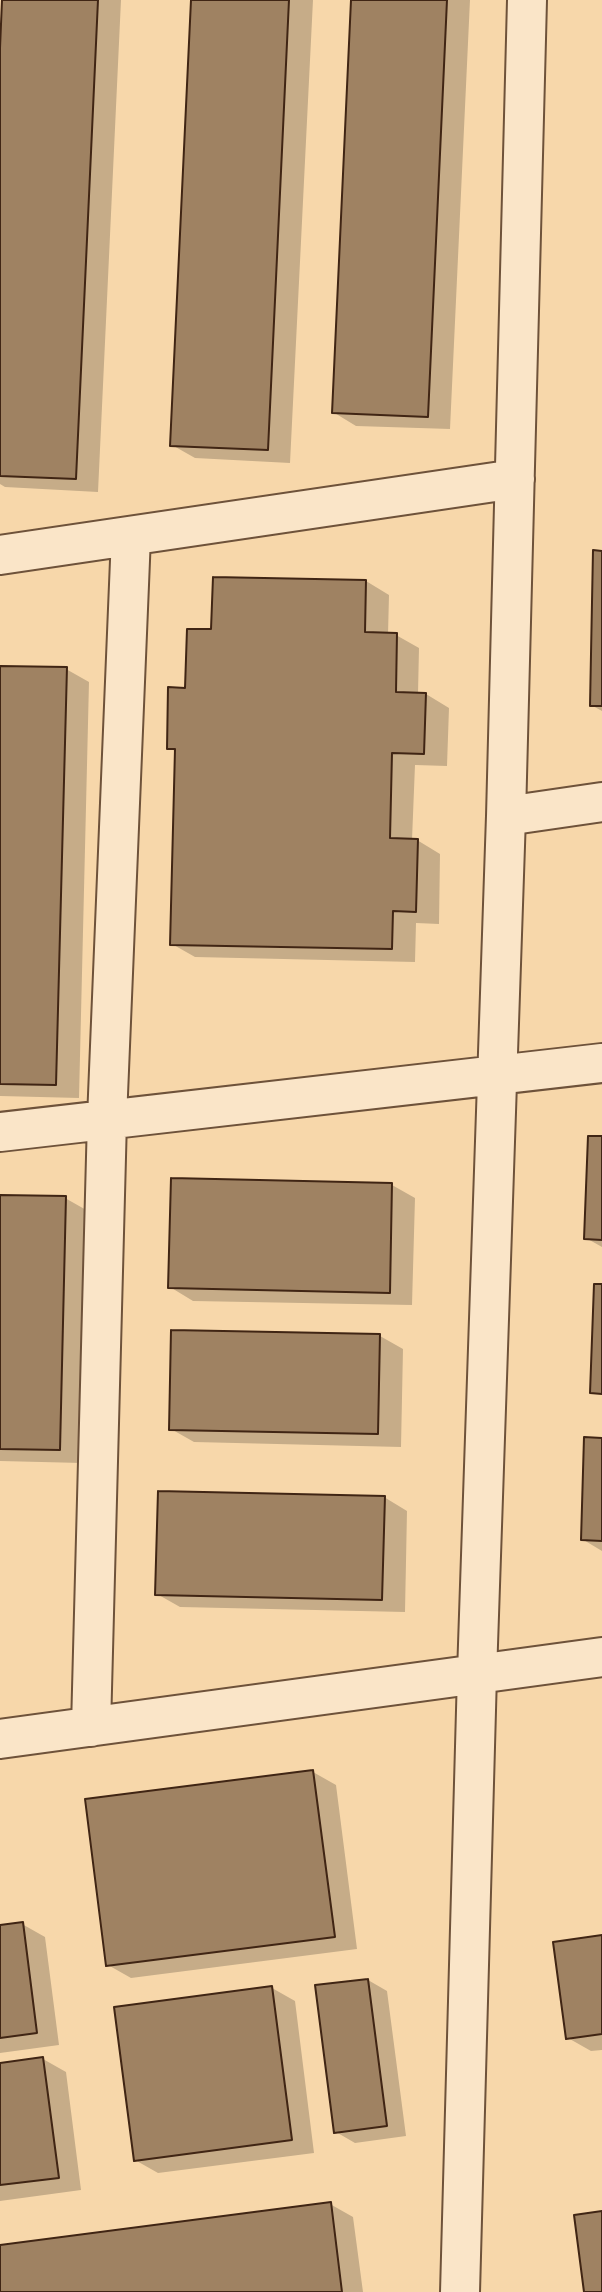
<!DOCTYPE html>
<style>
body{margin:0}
canvas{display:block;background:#f7d7aa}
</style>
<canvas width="602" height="2292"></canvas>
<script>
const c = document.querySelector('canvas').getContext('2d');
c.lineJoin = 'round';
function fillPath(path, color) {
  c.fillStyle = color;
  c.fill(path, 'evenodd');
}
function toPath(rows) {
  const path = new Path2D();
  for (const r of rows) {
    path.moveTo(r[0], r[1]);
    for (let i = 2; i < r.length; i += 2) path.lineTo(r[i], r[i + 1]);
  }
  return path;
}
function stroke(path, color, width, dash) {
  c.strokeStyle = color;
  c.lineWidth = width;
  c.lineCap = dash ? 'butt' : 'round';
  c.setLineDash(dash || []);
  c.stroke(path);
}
const shadow = toPath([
 [4,0,121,0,98,492,5,487,0,484,0,86],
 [193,0,313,0,290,463,195,458,172,445],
 [353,0,470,0,450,429,356,426,333,412],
 [602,552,602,711,591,705],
 [366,581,389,595,388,635,396,635,419,648,418,694,426,694,449,708,447,766,415,765,412,840,417,840,440,854,439,924,416,923,415,962,195,957,172,944,177,752,169,748,187,689,213,631],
 [0,667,66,669,89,682,79,1098,0,1096],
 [602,1138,602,1247,586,1238],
 [392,1185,415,1198,412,1305,193,1301,170,1287],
 [0,1197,65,1198,88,1211,82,1463,0,1461],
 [173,1332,380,1336,403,1349,401,1447,194,1442,171,1429],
 [602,1440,602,1551,582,1539],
 [384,1497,407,1511,405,1612,180,1607,157,1594],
 [313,1772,336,1785,357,1949,131,1978,108,1965],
 [22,1924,45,1937,59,2045,0,2053,0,1927],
 [602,1937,602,2050,591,2051,568,2038],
 [368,1980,387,1991,406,2136,355,2143,336,2132],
 [272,1988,295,2001,314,2153,158,2173,135,2160],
 [43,2059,66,2072,81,2190,0,2201,0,2064],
 [330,2204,353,2217,363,2292,0,2292,0,2247]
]);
const building = toPath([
 [2,0,98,0,76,479,0,476,0,48,2,0],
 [191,0,289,0,268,450,170,446,191,0],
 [351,0,447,0,428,417,332,413,351,0],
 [593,550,602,551,602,706,590,706,593,550],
 [213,577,366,580,365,632,397,633,396,692,426,693,424,754,392,753,390,838,418,839,416,912,393,911,392,949,170,945,175,749,167,749,168,687,185,688,187,629,211,629,213,577],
 [0,666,67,667,56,1085,0,1084,0,666],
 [588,1136,602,1136,602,1240,584,1239,588,1136],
 [171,1178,392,1183,390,1293,168,1288,171,1178],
 [0,1195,66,1196,60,1450,0,1449,0,1195],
 [594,1284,602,1284,602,1394,590,1393,594,1284],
 [171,1330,380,1334,378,1434,169,1430,171,1330],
 [584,1437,602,1438,602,1541,581,1540,584,1437],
 [158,1491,385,1496,382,1600,155,1595,158,1491],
 [313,1770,335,1937,106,1966,85,1799,313,1770],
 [23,1922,37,2033,0,2038,0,1925,23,1922],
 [602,1935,602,2034,566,2039,553,1942,602,1935],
 [368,1979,387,2126,334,2133,315,1985,368,1979],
 [272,1986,292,2140,134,2161,114,2007,272,1986],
 [43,2057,59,2178,0,2185,0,2063,43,2057],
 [331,2202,342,2292,0,2292,0,2245,331,2202],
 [602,2211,602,2292,584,2292,574,2215,602,2211]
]);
const minor = toPath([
 [0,555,515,479],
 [506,816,602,802],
 [0,1132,602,1063],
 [91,1727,107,1119,131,536],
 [0,1739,602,1657],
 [460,2292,477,1674,506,816,527,0]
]);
fillPath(shadow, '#0003');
fillPath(building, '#9f8262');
stroke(building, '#402514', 2);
stroke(minor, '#6e523a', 42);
stroke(minor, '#fae5c8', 38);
</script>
